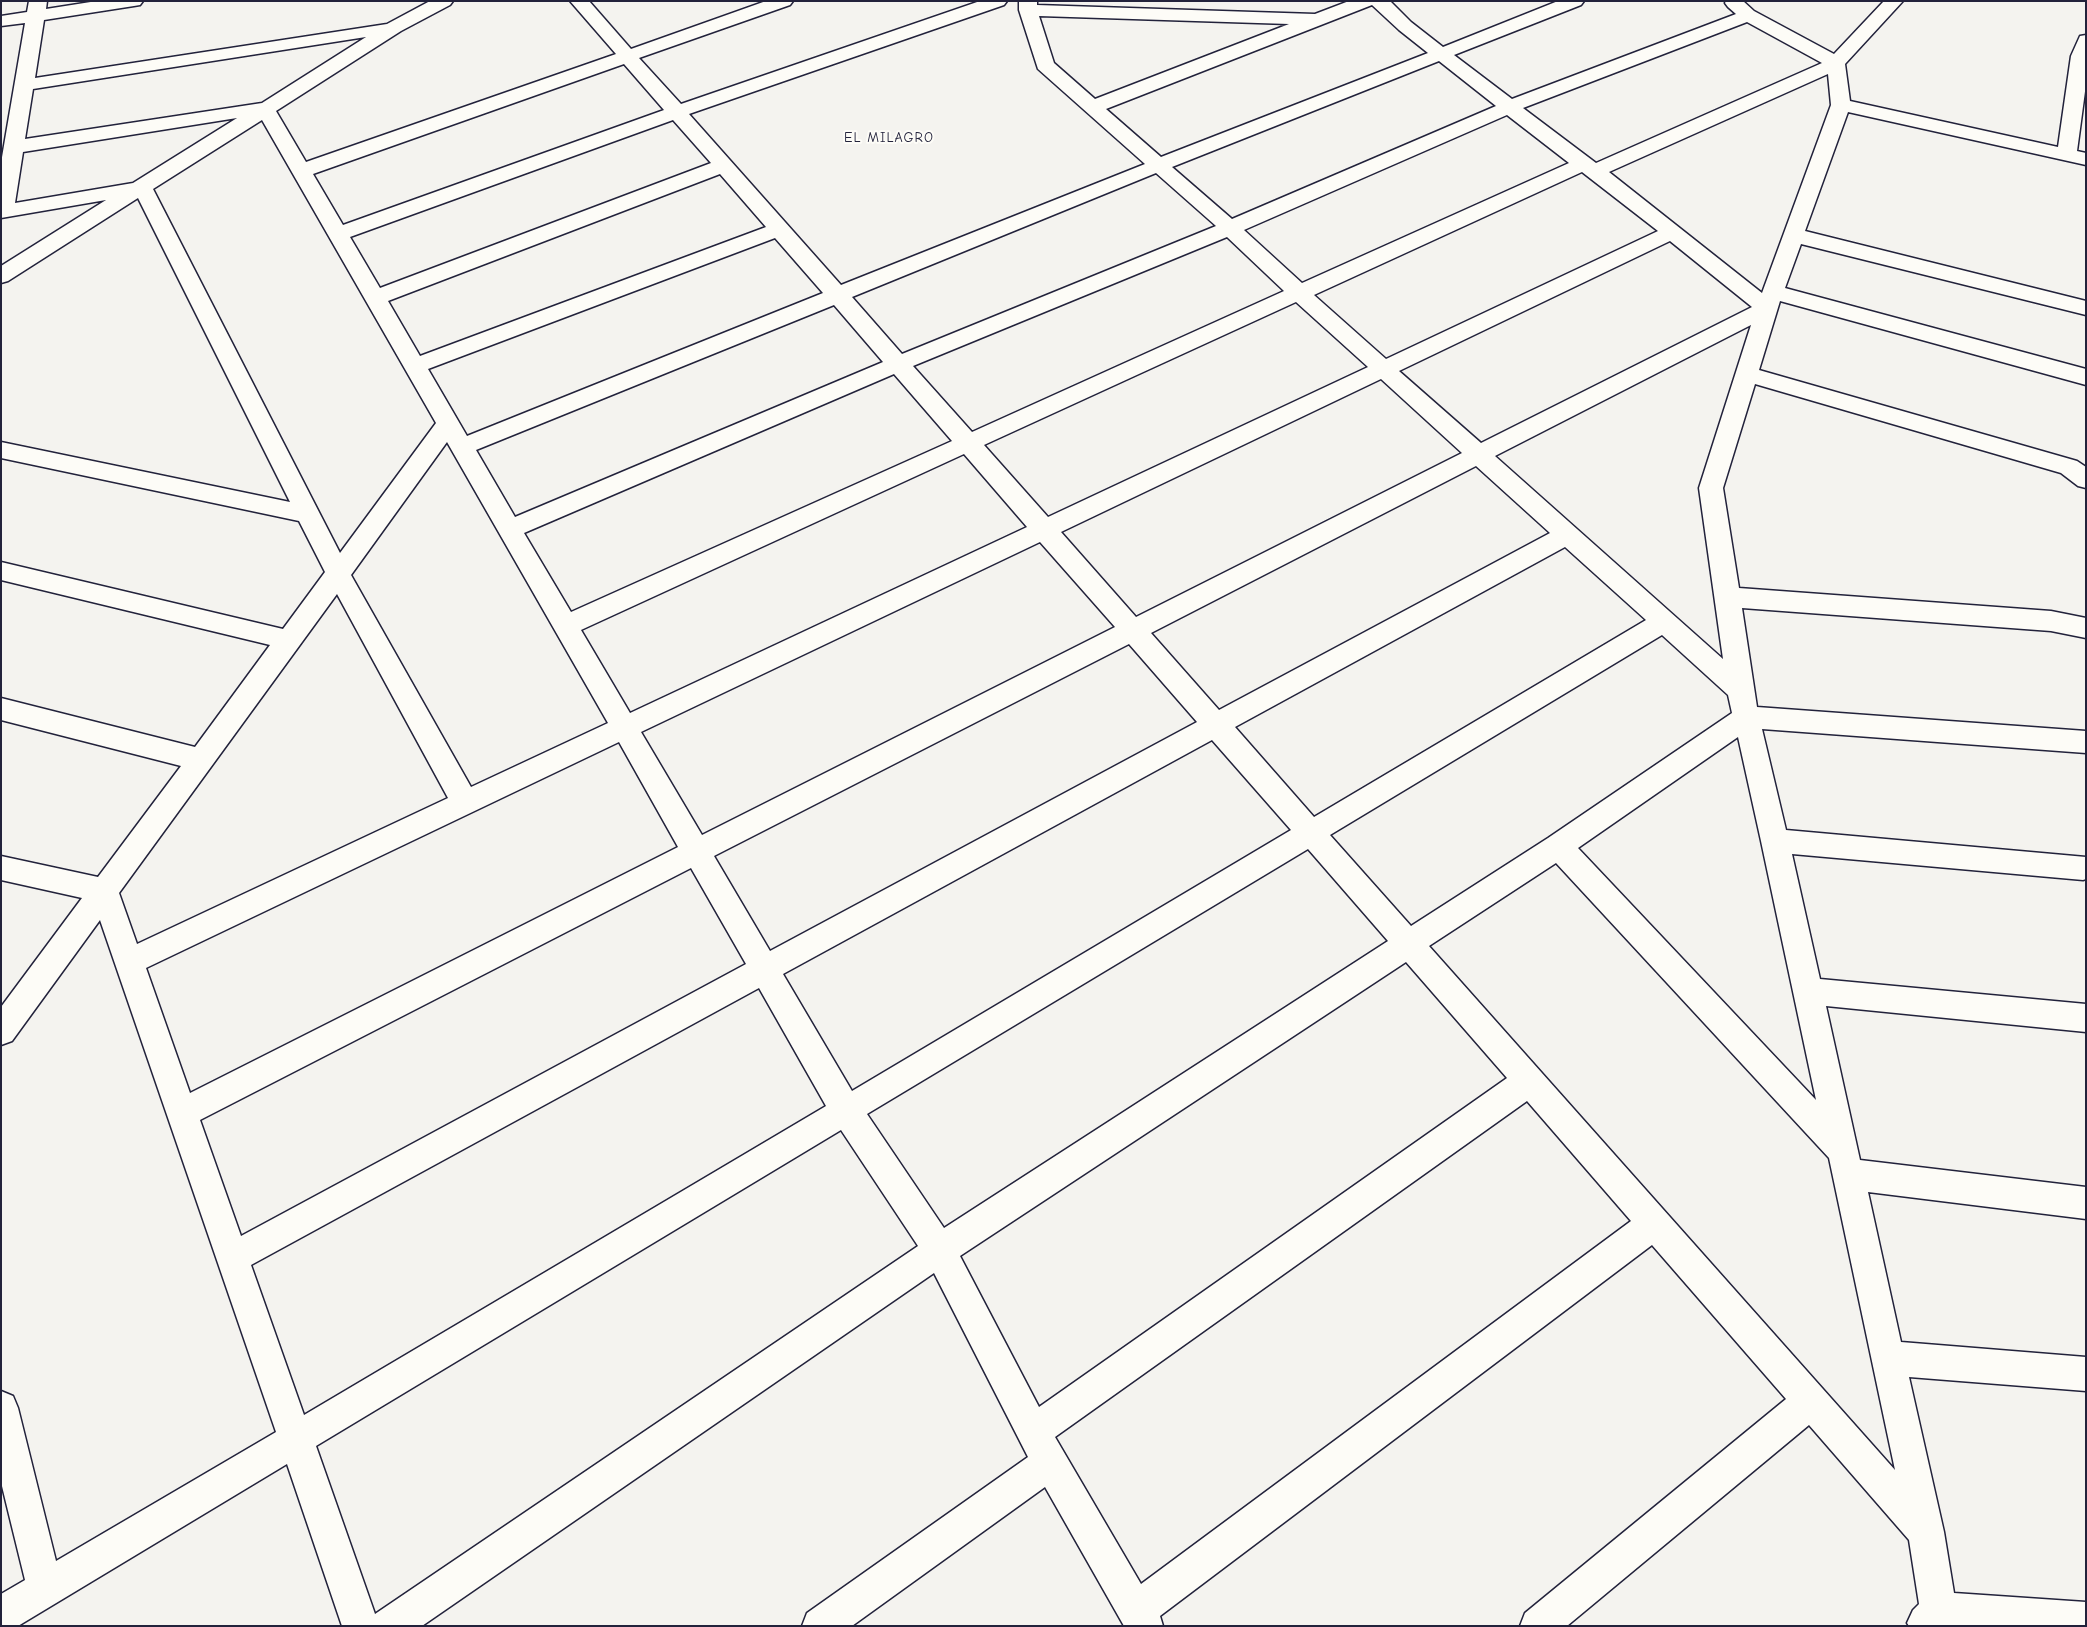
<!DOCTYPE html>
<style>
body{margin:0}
#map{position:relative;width:2087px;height:1627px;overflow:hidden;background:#f4f3ef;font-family:"Comic Neue",sans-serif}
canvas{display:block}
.frame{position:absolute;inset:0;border:2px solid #22223b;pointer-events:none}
</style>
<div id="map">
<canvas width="2087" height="1627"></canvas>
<div class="frame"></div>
</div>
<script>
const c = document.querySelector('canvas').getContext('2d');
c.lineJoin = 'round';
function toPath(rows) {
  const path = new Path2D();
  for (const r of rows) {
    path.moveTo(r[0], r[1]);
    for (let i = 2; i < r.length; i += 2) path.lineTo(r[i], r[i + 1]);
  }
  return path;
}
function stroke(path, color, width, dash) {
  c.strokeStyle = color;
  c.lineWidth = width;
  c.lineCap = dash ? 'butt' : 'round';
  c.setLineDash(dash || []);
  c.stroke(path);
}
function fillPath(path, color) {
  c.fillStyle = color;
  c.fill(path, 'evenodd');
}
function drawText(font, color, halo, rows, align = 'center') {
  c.font = font + ' "Comic Neue",sans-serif';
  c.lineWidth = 4;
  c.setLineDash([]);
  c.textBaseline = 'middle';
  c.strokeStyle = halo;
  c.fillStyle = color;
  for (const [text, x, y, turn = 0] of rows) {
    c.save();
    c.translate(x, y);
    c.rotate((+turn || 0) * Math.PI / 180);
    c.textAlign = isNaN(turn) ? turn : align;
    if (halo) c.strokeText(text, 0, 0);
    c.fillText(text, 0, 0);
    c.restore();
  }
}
const minor = toPath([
 [29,1,47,1,46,9,97,1,143,1,140,5,134,6,44,20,35,78,387,24,430,1,453,1,450,5,401,31,276,111,306,162,616,54,570,1,589,1,631,49,766,1,793,1,790,5,639,58,681,104,980,1,1007,1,1004,5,689,114,841,285,1145,164,1038,69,1019,10,1019,1,1037,1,1037,5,1315,14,1349,1,1390,1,1411,22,1443,47,1558,1,1584,1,1581,5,1454,55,1512,99,1736,14,1728,7,1725,3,1726,1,1743,1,1754,11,1834,54,1884,1,1903,1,1845,64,1850,101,2058,147,2071,56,2080,36,2086,35,2086,84,2077,151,2086,153,2086,165,1848,112,1805,231,2086,301,2086,315,1801,244,1785,288,2086,369,2086,385,1780,301,1759,370,2077,461,2086,467,2086,488,2078,486,2061,473,1755,384,1723,488,1739,588,2051,611,2086,618,2086,638,2051,631,1742,608,1757,707,2086,731,2086,753,1762,729,1786,830,2086,857,2086,879,2083,880,1792,854,1820,979,2086,1004,2086,1032,1826,1006,1860,1160,2086,1187,2086,1219,1868,1192,1901,1342,2086,1357,2086,1391,1909,1377,1944,1532,1954,1593,2086,1602,2086,1626,1909,1626,1907,1623,1913,1610,1919,1604,1909,1540,1809,1425,1567,1626,1520,1626,1525,1613,1786,1399,1652,1245,1160,1616,1163,1626,1124,1626,1045,1487,852,1626,802,1626,807,1613,1028,1457,934,1273,422,1626,342,1626,287,1464,18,1626,1,1626,1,1594,25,1580,1,1482,1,1391,13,1396,18,1408,56,1561,276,1432,100,920,12,1041,1,1045,1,1007,82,898,1,880,1,856,98,877,181,766,1,720,1,698,195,747,270,645,1,580,1,562,283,629,325,572,299,521,1,458,1,442,290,502,138,198,8,281,1,283,1,266,106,200,1,218,1,163,25,23,1,26,1,16,27,12,29,1],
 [1372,5,1399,30,1428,53,1161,157,1106,109,1372,5],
 [1039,16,1289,24,1095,99,1054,63,1039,16],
 [1747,22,1822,63,1596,163,1523,108,1747,22],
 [366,37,262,103,25,139,33,89,366,37],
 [1439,61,1496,106,1232,219,1172,167,1439,61],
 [624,64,664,110,343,225,313,174,624,64],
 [1828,74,1831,105,1762,293,1609,172,1828,74],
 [1507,115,1569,163,1302,283,1244,230,1507,115],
 [237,118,133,183,15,203,23,152,237,118],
 [262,120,436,423,340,553,153,189,262,120],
 [673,120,711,163,380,288,350,237,673,120],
 [1582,172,1658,231,1386,359,1314,295,1582,172],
 [1156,173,1216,226,902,354,852,297,1156,173],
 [720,174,766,227,420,356,388,301,720,174],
 [1227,237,1284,291,972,432,913,366,1227,237],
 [775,238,823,293,467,436,428,369,775,238],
 [1670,241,1752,307,1481,443,1399,371,1670,241],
 [1296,302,1368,367,1048,517,984,445,1296,302],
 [834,305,883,362,515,517,476,450,834,305],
 [1751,325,1699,488,1723,659,1495,456,1751,325],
 [894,374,952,441,571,612,524,533,894,374],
 [1381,379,1462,453,1136,617,1061,532,1381,379],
 [447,442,608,723,471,787,351,575,447,442],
 [964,454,1027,527,630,713,581,630,964,454],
 [1476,466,1550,533,1219,710,1151,633,1476,466],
 [1040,542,1115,627,702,835,641,732,1040,542],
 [1565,547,1646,620,1314,817,1235,727,1565,547],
 [337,594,448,798,137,944,119,893,337,594],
 [1662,635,1728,695,1732,713,1548,838,1411,926,1330,835,1662,635],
 [1129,644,1197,722,770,951,714,856,1129,644],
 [1738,737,1761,841,1816,1100,1578,848,1738,737],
 [1212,740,1291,830,852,1091,783,974,1212,740],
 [619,742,678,847,190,1093,146,968,619,742],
 [1308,849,1388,941,944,1228,867,1114,1308,849],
 [1556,863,1829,1158,1895,1470,1429,946,1556,863],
 [691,868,746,964,241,1236,200,1120,691,868],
 [1406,962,1507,1078,1039,1407,960,1256,1406,962],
 [759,988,826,1106,304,1415,251,1265,759,988],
 [1527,1101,1631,1221,1141,1584,1055,1437,1527,1101],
 [841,1130,918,1246,375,1614,316,1446,841,1130]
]);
const farNeighbourhoodnames = [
 ["EL MILAGRO",889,138]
];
stroke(minor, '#22223b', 3);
fillPath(minor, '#fdfcf7');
c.letterSpacing = '1px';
drawText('14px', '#22223b', '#fdfcf7', farNeighbourhoodnames);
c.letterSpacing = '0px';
</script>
